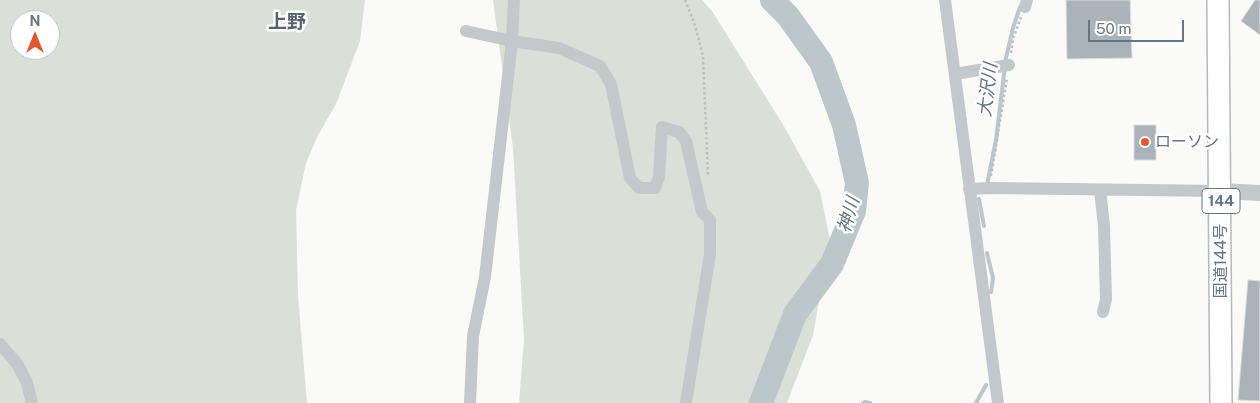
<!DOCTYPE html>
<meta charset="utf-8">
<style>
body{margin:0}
#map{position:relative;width:1260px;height:403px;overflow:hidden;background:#fafaf8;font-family:"Public Sans",sans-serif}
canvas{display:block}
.north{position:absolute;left:10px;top:10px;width:50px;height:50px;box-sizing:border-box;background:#fff;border:1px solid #c1c8cd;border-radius:50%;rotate:0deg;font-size:14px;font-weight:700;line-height:20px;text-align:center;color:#657683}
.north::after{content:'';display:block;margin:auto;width:18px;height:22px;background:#e4572e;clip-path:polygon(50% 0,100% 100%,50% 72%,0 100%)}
.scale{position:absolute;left:1088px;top:20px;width:96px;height:22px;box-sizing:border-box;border:2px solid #657683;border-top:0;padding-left:6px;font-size:15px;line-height:18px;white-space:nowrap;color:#657683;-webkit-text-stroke:4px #fff;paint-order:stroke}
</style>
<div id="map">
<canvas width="1260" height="403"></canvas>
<div class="north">N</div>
<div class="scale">50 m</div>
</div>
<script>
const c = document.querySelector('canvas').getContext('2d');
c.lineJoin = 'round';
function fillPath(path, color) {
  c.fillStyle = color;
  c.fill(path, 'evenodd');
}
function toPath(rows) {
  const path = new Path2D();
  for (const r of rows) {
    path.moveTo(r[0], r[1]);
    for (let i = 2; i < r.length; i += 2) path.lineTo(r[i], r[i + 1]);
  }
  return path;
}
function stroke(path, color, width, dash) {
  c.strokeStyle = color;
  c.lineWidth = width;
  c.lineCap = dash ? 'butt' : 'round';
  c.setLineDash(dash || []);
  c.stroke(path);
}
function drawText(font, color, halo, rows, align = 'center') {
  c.font = font + ' "Public Sans","Noto Sans JP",sans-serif';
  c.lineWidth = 5;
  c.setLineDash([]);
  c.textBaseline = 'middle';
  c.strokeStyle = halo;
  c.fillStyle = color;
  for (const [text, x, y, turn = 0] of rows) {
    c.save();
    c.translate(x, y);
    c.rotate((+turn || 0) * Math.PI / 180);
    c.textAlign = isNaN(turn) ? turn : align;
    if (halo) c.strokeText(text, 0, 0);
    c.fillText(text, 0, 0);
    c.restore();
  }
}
const green = toPath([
 [0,0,365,0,360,41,336,104,318,135,306,163,296,210,298,296,307,403,0,403],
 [20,20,50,20,50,50,20,50],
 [493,0,702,0,712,11,782,123,820,191,830,240,813,335,787,403,519,403,524,339,513,148]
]);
const stream = toPath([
 [987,185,996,140,1006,58,1013,28,1020,7],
 [979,199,984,226],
 [987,253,993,278,991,292],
 [863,403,865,402,870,403],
 [976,403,986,385]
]);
const river = toPath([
 [761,403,795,314,832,264,854,211,857,183,844,125,821,62,788,16,772,0]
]);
const building = toPath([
 [1066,0,1130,0,1132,58,1067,59,1066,0],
 [1255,0,1260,0,1260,35,1241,21,1255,0],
 [1134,125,1156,125,1156,160,1134,160,1134,125],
 [1248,280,1260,281,1260,401,1238,400,1248,280]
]);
const path = toPath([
 [685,0,695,25,703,56,708,175],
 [1011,53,1013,39,1021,17],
 [991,176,1007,78]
]);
const minor = toPath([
 [945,0,998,403],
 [1025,7,1027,0],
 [466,31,512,41,559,48,600,66,611,84,630,178,639,188,655,188,659,177,662,127,679,132,686,141,702,212,710,220,710,254,686,403],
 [955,74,1009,65],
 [969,189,990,188,1221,191],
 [1100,190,1104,226,1106,299,1103,312],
 [0,344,18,365,27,383,32,403],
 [470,403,473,336,485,277,512,41,514,0]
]);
const tertiary = toPath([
 [1221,191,1260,193]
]);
const trunk = toPath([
 [1218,0,1221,403]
]);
const markers = [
 [1145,142,5,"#e4572e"]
];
const shields = [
 [1221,201,38]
];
const shieldNames = [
 ["144",1221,201]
];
const poiNames = [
 ["ローソン",1155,142]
];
const streetNames = [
 ["国道144号",1221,261,-90]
];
const waterNames = [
 ["大沢川",988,90,-83],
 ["神川",849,215,-74]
];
const quarterNames = [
 ["上野",287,22]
];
fillPath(green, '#dadfd7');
stroke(stream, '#bbc7cb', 4);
stroke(river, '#bbc7cb', 24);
fillPath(building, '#aab3b9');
stroke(building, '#dcdcda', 1);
stroke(trunk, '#b4b9bd', 24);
stroke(path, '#bbbfc2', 2.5, [2.5, 2.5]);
stroke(minor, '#c3c8cc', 12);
stroke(tertiary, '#c3c8cc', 16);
stroke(trunk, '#fff', 21);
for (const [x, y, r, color] of markers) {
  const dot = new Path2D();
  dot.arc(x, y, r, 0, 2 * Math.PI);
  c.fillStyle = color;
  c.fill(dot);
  stroke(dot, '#fff', 2);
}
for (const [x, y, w] of shields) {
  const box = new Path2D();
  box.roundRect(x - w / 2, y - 12.5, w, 25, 4);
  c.fillStyle = '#fff';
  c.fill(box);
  stroke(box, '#657683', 1);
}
drawText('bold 15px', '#657683', null, shieldNames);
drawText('16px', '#657683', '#fff', poiNames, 'left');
drawText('16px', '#657683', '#fff', streetNames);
drawText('italic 18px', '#60757c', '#fff', waterNames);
drawText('bold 19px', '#57646e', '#fff', quarterNames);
</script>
